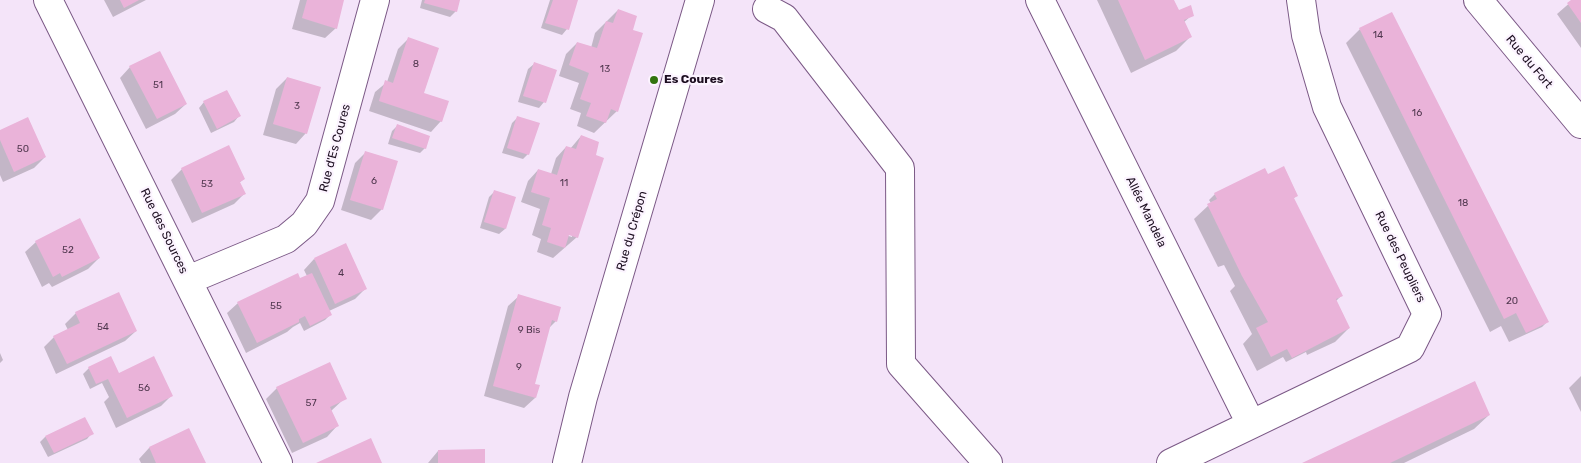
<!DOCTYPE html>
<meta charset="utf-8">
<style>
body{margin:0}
canvas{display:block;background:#f4e4f9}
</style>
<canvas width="1581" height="463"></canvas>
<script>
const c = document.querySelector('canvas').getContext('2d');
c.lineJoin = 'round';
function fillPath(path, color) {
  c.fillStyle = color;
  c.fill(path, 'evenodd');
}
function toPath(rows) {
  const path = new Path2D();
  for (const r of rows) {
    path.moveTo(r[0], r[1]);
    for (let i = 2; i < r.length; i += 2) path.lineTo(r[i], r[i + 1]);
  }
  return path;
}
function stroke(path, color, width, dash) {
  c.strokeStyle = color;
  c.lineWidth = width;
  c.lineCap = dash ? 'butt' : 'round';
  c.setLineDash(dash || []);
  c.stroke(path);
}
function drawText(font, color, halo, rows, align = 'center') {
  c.font = font + ' Rubik,sans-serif';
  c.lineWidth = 4.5;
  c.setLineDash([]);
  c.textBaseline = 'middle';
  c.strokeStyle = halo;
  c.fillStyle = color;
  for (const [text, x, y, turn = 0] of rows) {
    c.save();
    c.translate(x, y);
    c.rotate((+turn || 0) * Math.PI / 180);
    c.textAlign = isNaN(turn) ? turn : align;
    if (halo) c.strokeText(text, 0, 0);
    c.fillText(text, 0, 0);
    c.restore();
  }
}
const shadow = toPath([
 [104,0,146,0,113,17],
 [300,0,343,0,336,28,325,38,292,29],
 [422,0,459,0,456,11,450,17,420,8],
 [550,0,576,0,567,29,562,35,541,28],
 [1097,0,1173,0,1179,12,1192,15,1183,23,1190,37,1176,51,1131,73],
 [1573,0,1581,0,1581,48,1557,14],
 [618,10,631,31,617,111,594,133,577,126,581,113,570,109,579,83,559,76,566,54,577,43,591,48,595,33],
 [1360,29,1547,322,1542,327,1509,342,1501,326,1490,332,1346,43],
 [408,39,423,94,441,121,431,132,369,111,375,92,387,82,398,49],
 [534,64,544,102,539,108,518,102,528,69],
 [130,67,186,104,175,114,146,129,120,78],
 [287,78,306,133,296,144,263,135,276,89],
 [204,102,239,116,234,122,211,133,199,108],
 [518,117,528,154,523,159,502,153,512,123],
 [397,126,425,148,420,153,388,144,392,131],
 [0,132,45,157,34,168,3,182,0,175],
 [581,136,577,237,553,258,537,252,541,239,532,235,540,209,521,202,528,181,538,170,551,174,556,158,566,147,570,149],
 [562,234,572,235,572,237],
 [365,153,382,209,371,220,341,210,355,163],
 [182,169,244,179,239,183,244,194,234,204,192,223,171,180],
 [1266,173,1297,195,1293,199,1341,296,1336,301,1349,328,1335,342,1307,355,1306,352,1286,362,1283,357,1257,371,1243,344,1252,334,1230,291,1235,286,1224,265,1218,267,1194,219,1211,203,1209,200,1215,194],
 [495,191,505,229,499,234,480,228,489,197],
 [36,242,99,258,88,269,52,287,49,283,42,287,25,252],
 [314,259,366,288,355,299,329,311,330,315,325,320,304,331,300,323,293,327,287,332,246,353,227,313,238,303,307,276,304,270],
 [118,294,136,331,125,341,56,374,44,347,54,337,68,330,65,324,76,313],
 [519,296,556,321,549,328,533,385,535,398,524,408,484,396,508,306],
 [0,353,3,360,0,363],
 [89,368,119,375,171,396,161,406,116,428,104,402,109,397,102,383,90,389,83,374],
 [1581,376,1581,412,1569,388],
 [277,388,345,398,331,411,337,426,327,437,292,453,266,399],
 [1489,415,1474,429,1404,463,1305,463],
 [188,430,204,463,141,463,139,459,149,448],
 [92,433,87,439,48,457,40,442,45,437],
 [438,451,484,463,428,463]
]);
const building = toPath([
 [120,0,139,0,124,8],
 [307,0,344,0,337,29,302,18],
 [425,0,460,0,457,12,424,3],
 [553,0,578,0,569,30,545,23],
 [1118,0,1174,0,1179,10,1191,5,1194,16,1184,20,1192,37,1145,60],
 [1571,0,1581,0,1581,23,1567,3],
 [618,9,637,16,633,30,643,33,618,112,611,109,606,123,586,116,591,103,580,99,589,73,569,65,577,42,597,48,606,21,613,23],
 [1392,12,1549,322,1526,333,1516,313,1504,319,1359,28],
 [408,37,439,48,424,93,449,101,442,122,379,101,385,80,393,83],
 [160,51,187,104,157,119,129,66],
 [534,62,557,70,546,103,523,96],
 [287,77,321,87,307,134,273,124],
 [227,90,241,116,217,129,203,101],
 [517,116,540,123,529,155,507,148],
 [28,117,46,157,14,172,0,140,0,130],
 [397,124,430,136,426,149,392,138],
 [581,135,599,142,596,155,604,158,578,238,569,235,565,248,547,242,551,228,542,225,550,198,531,192,538,169,557,175,566,146,576,149],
 [229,145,245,179,240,182,246,194,202,213,181,168],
 [365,151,398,161,383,210,350,200],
 [1284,166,1298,196,1294,198,1343,296,1336,299,1350,328,1292,358,1287,349,1271,357,1256,328,1268,322,1242,276,1207,204,1217,199,1214,193,1265,168,1268,174],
 [494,190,516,197,506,229,484,222],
 [80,218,100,258,62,277,60,273,53,277,35,241],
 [346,243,367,289,335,304,314,258],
 [298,273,300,278,312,273,332,315,310,326,305,316,299,319,299,322,257,343,237,302],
 [119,292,137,331,67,364,53,336,80,323,75,312],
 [518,294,561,307,557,322,552,320,535,384,540,385,536,398,493,386],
 [111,356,119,373,154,356,173,396,127,418,108,379,96,384,88,367],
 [330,362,347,399,330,407,339,426,303,443,276,387],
 [1475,381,1490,415,1390,463,1302,463],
 [85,417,94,434,54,453,45,436],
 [189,428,206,463,156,463,149,447],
 [371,438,382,463,316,463],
 [485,449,485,463,438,463,438,450]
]);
const minor = toPath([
 [48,0,278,463],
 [1040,0,1251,424],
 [1478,0,1581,124],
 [767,9,784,18,900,168,901,364,988,463],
 [188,280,286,239,304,224,320,201,375,0],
 [567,463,583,397,700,0],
 [1171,463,1410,348,1427,314,1327,107,1306,35,1301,0]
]);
const markers = [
 [654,80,5,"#32730f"]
];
const numberNames = [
 ["14",1378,35],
 ["8",416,64],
 ["13",605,69],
 ["51",158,85],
 ["3",297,106],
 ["16",1417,113],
 ["50",23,149],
 ["6",374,181],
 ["11",564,183],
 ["53",207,184],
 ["18",1463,203],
 ["52",68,250],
 ["4",341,273],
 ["20",1512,301],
 ["55",276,306],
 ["54",103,327],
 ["9 Bis",529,330],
 ["9",519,367],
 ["56",144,388],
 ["57",311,403]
];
const streetNames = [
 ["Rue du Fort",1529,62,50],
 ["Rue d'Es Coures",335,148,-75],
 ["Allée Mandela",1146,212,64],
 ["Rue des Sources",164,231,64],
 ["Rue du Crépon",632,231,-74],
 ["Rue des Peupliers",1400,257,64]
];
const poiNames = [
 ["Es Coures",664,80]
];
fillPath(shadow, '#0003');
fillPath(building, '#eab3d9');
stroke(minor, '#7b5986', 30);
stroke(minor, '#fff', 28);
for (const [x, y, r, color] of markers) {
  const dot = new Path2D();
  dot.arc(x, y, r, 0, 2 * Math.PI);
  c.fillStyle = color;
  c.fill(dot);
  stroke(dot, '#fcf4ff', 2);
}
drawText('10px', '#50374e', null, numberNames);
drawText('12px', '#1c0e20', '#fcf4ff', streetNames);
drawText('bold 12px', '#1c0e20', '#fcf4ff', poiNames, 'left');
</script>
